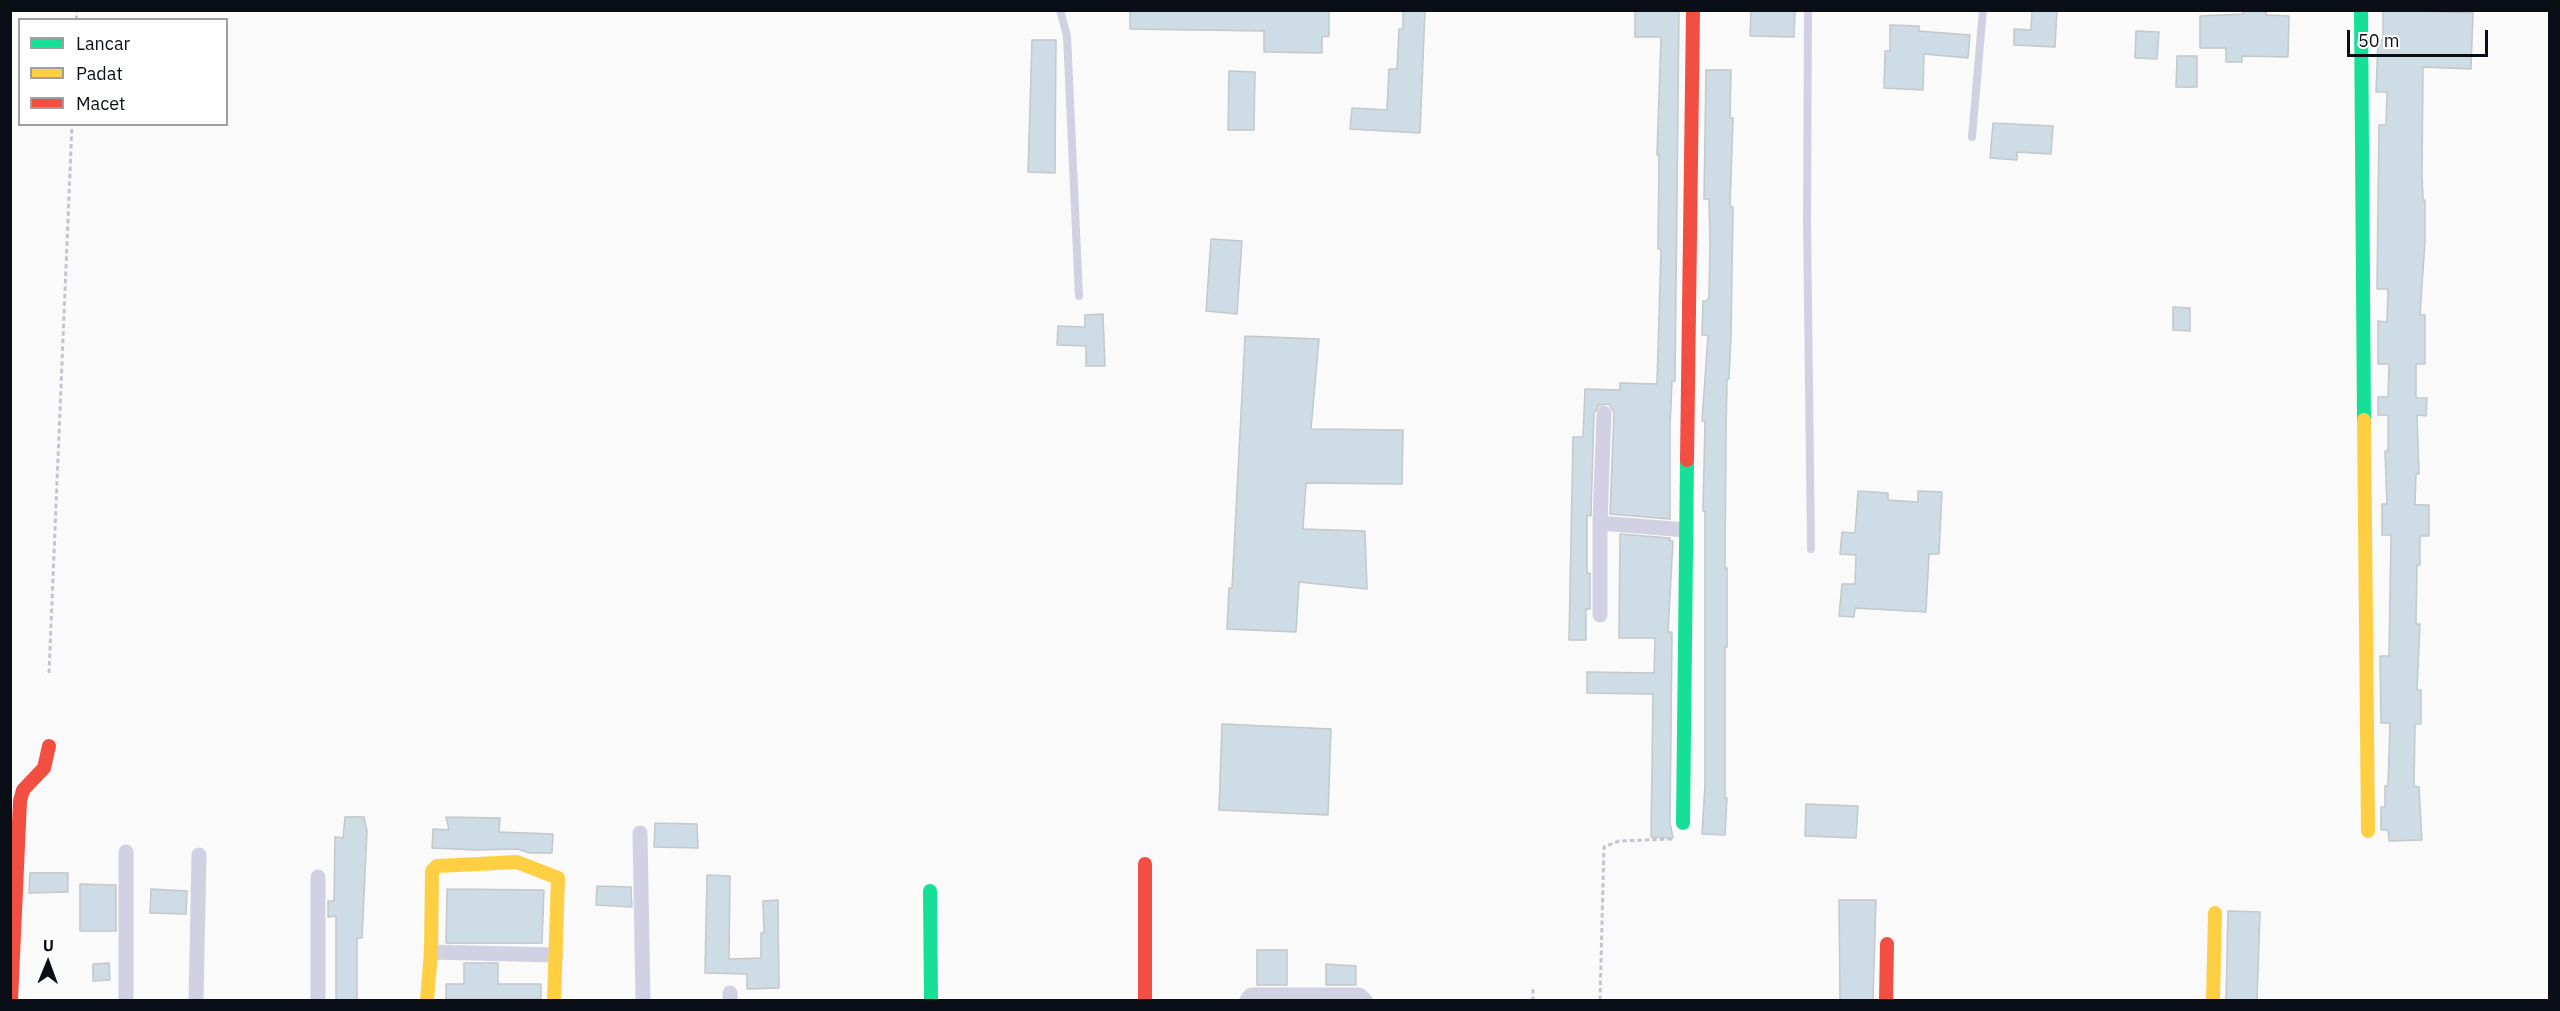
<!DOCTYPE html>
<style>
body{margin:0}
#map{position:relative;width:2560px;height:1011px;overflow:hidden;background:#fafafa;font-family:"IBM Plex Sans",sans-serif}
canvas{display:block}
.frame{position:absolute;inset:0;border:12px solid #090e17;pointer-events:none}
.legend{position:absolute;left:18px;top:18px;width:210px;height:108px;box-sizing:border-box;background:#fff;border:2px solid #9d9fa2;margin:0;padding:8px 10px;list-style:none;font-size:18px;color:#090e17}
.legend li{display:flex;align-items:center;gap:12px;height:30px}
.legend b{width:30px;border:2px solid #9d9fa2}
.north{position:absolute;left:18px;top:933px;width:60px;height:60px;-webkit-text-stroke:4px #fff;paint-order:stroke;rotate:1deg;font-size:16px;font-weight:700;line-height:24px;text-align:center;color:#090e17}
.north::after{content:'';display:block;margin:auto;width:21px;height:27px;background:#090e17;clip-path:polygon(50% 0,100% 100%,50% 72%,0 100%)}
.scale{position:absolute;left:2347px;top:30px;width:141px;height:27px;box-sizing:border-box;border:3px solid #090e17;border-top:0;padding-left:8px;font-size:18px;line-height:21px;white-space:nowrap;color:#090e17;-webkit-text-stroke:4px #fff;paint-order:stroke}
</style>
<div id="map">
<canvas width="2560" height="1011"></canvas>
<div class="frame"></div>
<ul class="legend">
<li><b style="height:8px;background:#16e098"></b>Lancar</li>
<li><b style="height:8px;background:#ffcf43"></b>Padat</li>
<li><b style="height:8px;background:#f24e42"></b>Macet</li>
</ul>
<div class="north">U</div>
<div class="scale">50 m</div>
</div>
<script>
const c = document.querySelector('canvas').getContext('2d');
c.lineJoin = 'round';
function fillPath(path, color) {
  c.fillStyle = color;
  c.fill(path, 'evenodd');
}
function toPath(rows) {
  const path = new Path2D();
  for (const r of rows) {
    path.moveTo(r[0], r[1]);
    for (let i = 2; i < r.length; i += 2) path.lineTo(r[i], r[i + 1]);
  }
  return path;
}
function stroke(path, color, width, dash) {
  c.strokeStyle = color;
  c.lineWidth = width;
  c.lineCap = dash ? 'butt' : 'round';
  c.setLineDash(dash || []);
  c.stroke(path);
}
const building = toPath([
 [1130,10,1329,10,1329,36,1322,37,1322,53,1264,52,1264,31,1130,29,1130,10],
 [1403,10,1425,10,1420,133,1350,129,1352,108,1387,110,1389,69,1397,69,1399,29,1403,29,1403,10],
 [1635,10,1679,10,1675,381,1672,381,1670,427,1670,519,1610,514,1614,413,1609,404,1599,405,1594,413,1591,516,1587,515,1587,573,1590,573,1590,609,1586,609,1586,640,1569,640,1573,437,1583,437,1585,389,1620,390,1620,383,1657,384,1661,249,1658,249,1659,155,1657,155,1661,37,1635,37,1635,10],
 [1751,10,1795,10,1794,37,1750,36,1751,10],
 [2032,10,2057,10,2055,47,2014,45,2014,29,2031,30,2032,10],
 [2243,10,2266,10,2266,15,2289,16,2288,57,2242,56,2242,62,2226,62,2226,48,2200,48,2200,16,2243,14,2243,10],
 [2383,10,2473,13,2471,69,2423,67,2422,173,2423,200,2425,200,2425,241,2420,315,2425,315,2425,364,2416,364,2416,398,2427,398,2426,416,2417,415,2419,474,2416,474,2415,505,2429,505,2429,536,2420,536,2420,565,2417,565,2416,624,2420,624,2417,690,2421,690,2421,724,2415,724,2414,786,2419,787,2422,840,2389,841,2388,830,2381,830,2381,807,2385,807,2385,786,2388,786,2390,723,2381,723,2380,656,2389,656,2391,535,2382,535,2382,504,2387,504,2385,451,2388,451,2388,415,2378,415,2378,397,2388,397,2389,364,2378,364,2378,321,2387,322,2388,289,2377,289,2379,125,2386,125,2387,92,2376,92,2378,40,2383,40,2383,10],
 [1890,25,1919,26,1919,31,1970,35,1968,58,1924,54,1923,90,1884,88,1885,51,1890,51,1890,25],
 [2136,31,2159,32,2157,59,2135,58,2136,31],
 [1032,40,1056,40,1055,173,1028,172,1032,40],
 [2177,56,2197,56,2197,87,2176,87,2177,56],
 [1706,70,1731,70,1730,118,1733,118,1730,206,1733,207,1731,336,1729,379,1727,379,1726,433,1725,568,1727,568,1727,647,1725,647,1725,798,1727,798,1725,835,1702,834,1705,785,1705,511,1703,511,1705,421,1702,421,1708,335,1702,335,1703,301,1707,301,1709,297,1710,244,1709,199,1704,199,1706,70],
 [1229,71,1255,72,1254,130,1228,130,1229,71],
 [1993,123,2053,126,2051,154,2017,152,2017,160,1990,158,1993,123],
 [1211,239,1242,241,1237,314,1206,311,1211,239],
 [2173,307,2190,308,2190,331,2173,330,2173,307],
 [1103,314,1105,366,1086,366,1086,346,1057,345,1058,326,1085,327,1085,315,1103,314],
 [1245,336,1319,339,1311,429,1403,430,1402,484,1306,483,1303,529,1365,531,1367,589,1299,582,1296,632,1227,629,1229,588,1232,588,1245,336],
 [1858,491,1888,493,1888,500,1918,502,1918,491,1942,492,1939,554,1929,554,1926,612,1855,608,1854,617,1839,616,1842,584,1855,584,1856,555,1840,554,1842,532,1855,533,1858,491],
 [1620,534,1670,538,1670,541,1673,541,1668,632,1672,632,1670,823,1673,838,1651,837,1653,694,1587,693,1587,672,1654,673,1655,638,1619,638,1620,534],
 [1222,724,1331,729,1328,815,1219,810,1222,724],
 [1806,804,1858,806,1856,838,1805,836,1806,804],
 [345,817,364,817,367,831,362,938,357,938,357,1000,336,1000,336,916,328,917,328,901,334,901,335,837,343,838,345,817],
 [446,817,500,818,499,832,553,834,552,853,530,853,517,849,477,850,432,848,433,829,449,830,446,817],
 [655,823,697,824,698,848,654,847,655,823],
 [30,873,68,873,68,892,29,893,30,873],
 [707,875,730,876,729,959,761,958,761,933,764,933,763,901,778,900,779,988,747,989,747,974,705,973,707,875],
 [80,884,116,885,116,931,80,931,80,884],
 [597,886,631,887,632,907,596,905,597,886],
 [151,889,187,891,186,914,150,913,151,889],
 [447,889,544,890,542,943,446,943,447,889],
 [1839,900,1876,900,1873,1000,1840,1000,1839,900],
 [2228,911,2260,912,2257,1000,2226,1000,2228,911],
 [1257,950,1287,950,1287,985,1257,985,1257,950],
 [109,963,110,980,93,981,93,964,109,963],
 [464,963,498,963,498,984,541,984,541,999,446,999,446,984,464,984,464,963],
 [1326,964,1356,966,1356,985,1326,985,1326,964]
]);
const path = toPath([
 [76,20,77,10],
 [49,673,72,124],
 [1533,989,1533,1000],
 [1600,1000,1604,847,1619,841,1672,839]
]);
const lane = toPath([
 [1060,10,1067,36,1079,296],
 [1808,10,1807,222,1811,549],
 [1972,137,1983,10]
]);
const street = toPath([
 [1604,413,1600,523,1686,530],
 [1600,615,1600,523],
 [640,833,643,1000],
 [126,852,126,1000],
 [318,877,318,1000],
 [431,952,556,955],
 [730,993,730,1000],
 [196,1000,199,855],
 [1247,1000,1251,995,1359,995,1365,1000]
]);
const fast = toPath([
 [2361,10,2364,420],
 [1683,823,1687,460],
 [930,891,931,1000]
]);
const slow = toPath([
 [2364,420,2368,831],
 [427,1000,431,952,432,871,437,866,517,862,558,878,554,1000],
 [2213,1000,2215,913]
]);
const jam = toPath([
 [1687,460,1693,10],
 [1145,864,1145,1000],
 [11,1000,20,801,23,790,44,768,49,746],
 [1886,1000,1887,944]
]);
fillPath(building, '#cddce5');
stroke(building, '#c3c8cb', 1.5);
stroke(path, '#c4c4cf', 3, [4.5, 3]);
stroke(lane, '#d1d1e3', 8);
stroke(street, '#d1d1e3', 15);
stroke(fast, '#16e098', 14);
stroke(slow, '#ffcf43', 14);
stroke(jam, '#f24e42', 14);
</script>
